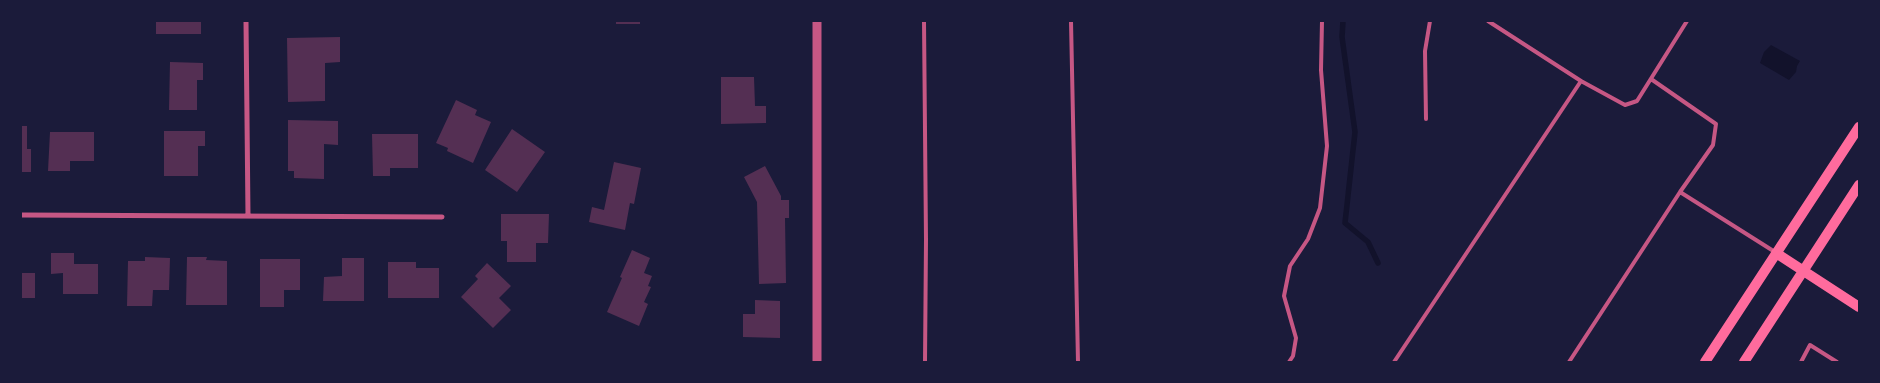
<!DOCTYPE html>
<style>
body{margin:0}
#map{position:relative;width:1880px;height:383px;overflow:hidden;background:#1b1b3a;font-family:Figtree,sans-serif}
canvas{display:block}
.frame{position:absolute;inset:0;border:22px solid #1b1b3a;pointer-events:none}
</style>
<div id="map">
<canvas width="1880" height="383"></canvas>
<div class="frame"></div>
</div>
<script>
const c = document.querySelector('canvas').getContext('2d');
c.lineJoin = 'round';
function fillPath(path, color) {
  c.fillStyle = color;
  c.fill(path, 'evenodd');
}
function toPath(rows) {
  const path = new Path2D();
  for (const r of rows) {
    path.moveTo(r[0], r[1]);
    for (let i = 2; i < r.length; i += 2) path.lineTo(r[i], r[i + 1]);
  }
  return path;
}
function stroke(path, color, width, dash) {
  c.strokeStyle = color;
  c.lineWidth = width;
  c.lineCap = dash ? 'butt' : 'round';
  c.setLineDash(dash || []);
  c.stroke(path);
}
const water = toPath([
 [1771,45,1800,61,1797,66,1796,72,1789,80,1760,63,1764,52]
]);
const stream = toPath([
 [1343,21,1342,37,1355,132,1345,223,1368,242,1378,263]
]);
const building = toPath([
 [156,21,201,21,201,34,156,34],
 [616,21,640,21,640,24,616,24],
 [340,37,340,62,325,63,325,101,288,102,287,38],
 [170,62,203,63,203,80,197,80,197,110,169,110],
 [721,77,754,77,755,106,766,106,766,123,721,124],
 [456,100,477,110,475,115,491,122,473,163,447,151,448,148,436,143],
 [288,120,338,121,338,145,324,144,324,179,294,178,294,171,288,171],
 [21,126,27,126,27,149,31,149,31,172,21,172],
 [512,129,545,152,517,192,485,170],
 [164,131,205,131,205,146,198,146,198,176,164,176],
 [50,132,94,132,94,161,70,161,70,171,48,171],
 [372,134,418,134,418,168,390,168,390,176,373,176],
 [614,162,641,168,634,204,630,203,625,230,589,222,592,207,604,210],
 [765,166,781,196,781,200,789,200,789,218,785,218,786,283,759,284,757,202,744,177],
 [501,214,549,214,548,243,536,243,536,262,507,262,507,241,501,241],
 [632,250,650,258,644,273,652,276,648,286,651,287,644,302,648,304,639,326,607,312,622,278,620,277],
 [51,253,74,253,74,264,98,264,98,294,63,294,63,273,51,274],
 [145,257,170,258,169,290,153,290,152,306,127,306,128,261,145,261],
 [187,257,207,257,206,260,227,261,227,305,186,305],
 [342,258,364,258,364,301,323,301,324,277,342,276],
 [260,259,300,259,300,290,284,290,284,307,260,307],
 [388,262,416,262,416,268,439,268,439,298,388,298],
 [487,263,511,286,499,298,511,310,493,328,461,297,478,279,475,276],
 [21,273,35,273,35,298,21,298],
 [755,300,780,301,780,338,743,337,743,314,755,314]
]);
const service = toPath([
 [924,21,926,240,925,362],
 [1071,21,1078,362],
 [1488,21,1581,81,1625,105,1637,101,1687,21],
 [1426,119,1425,51,1430,21],
 [1680,192,1775,252],
 [1289,362,1293,356,1296,338,1284,296,1290,266,1308,239,1320,208,1327,146,1321,70,1322,21],
 [1394,362,1581,81],
 [1569,362,1680,192,1713,145,1716,124,1651,79],
 [1801,362,1810,345,1837,362]
]);
const minor = toPath([
 [246,21,248,216],
 [21,215,442,217]
]);
const tertiary = toPath([
 [817,362,817,21]
]);
const secondary = toPath([
 [1776,253,1859,307],
 [1705,362,1859,127],
 [1744,362,1859,185]
]);
fillPath(water, '#12122b');
stroke(stream, '#12122b', 5.5);
fillPath(building, '#542f53');
stroke(service, '#c65784', 4);
stroke(minor, '#c65784', 5);
stroke(tertiary, '#c65784', 9);
stroke(secondary, '#ff6b9d', 10);
</script>
